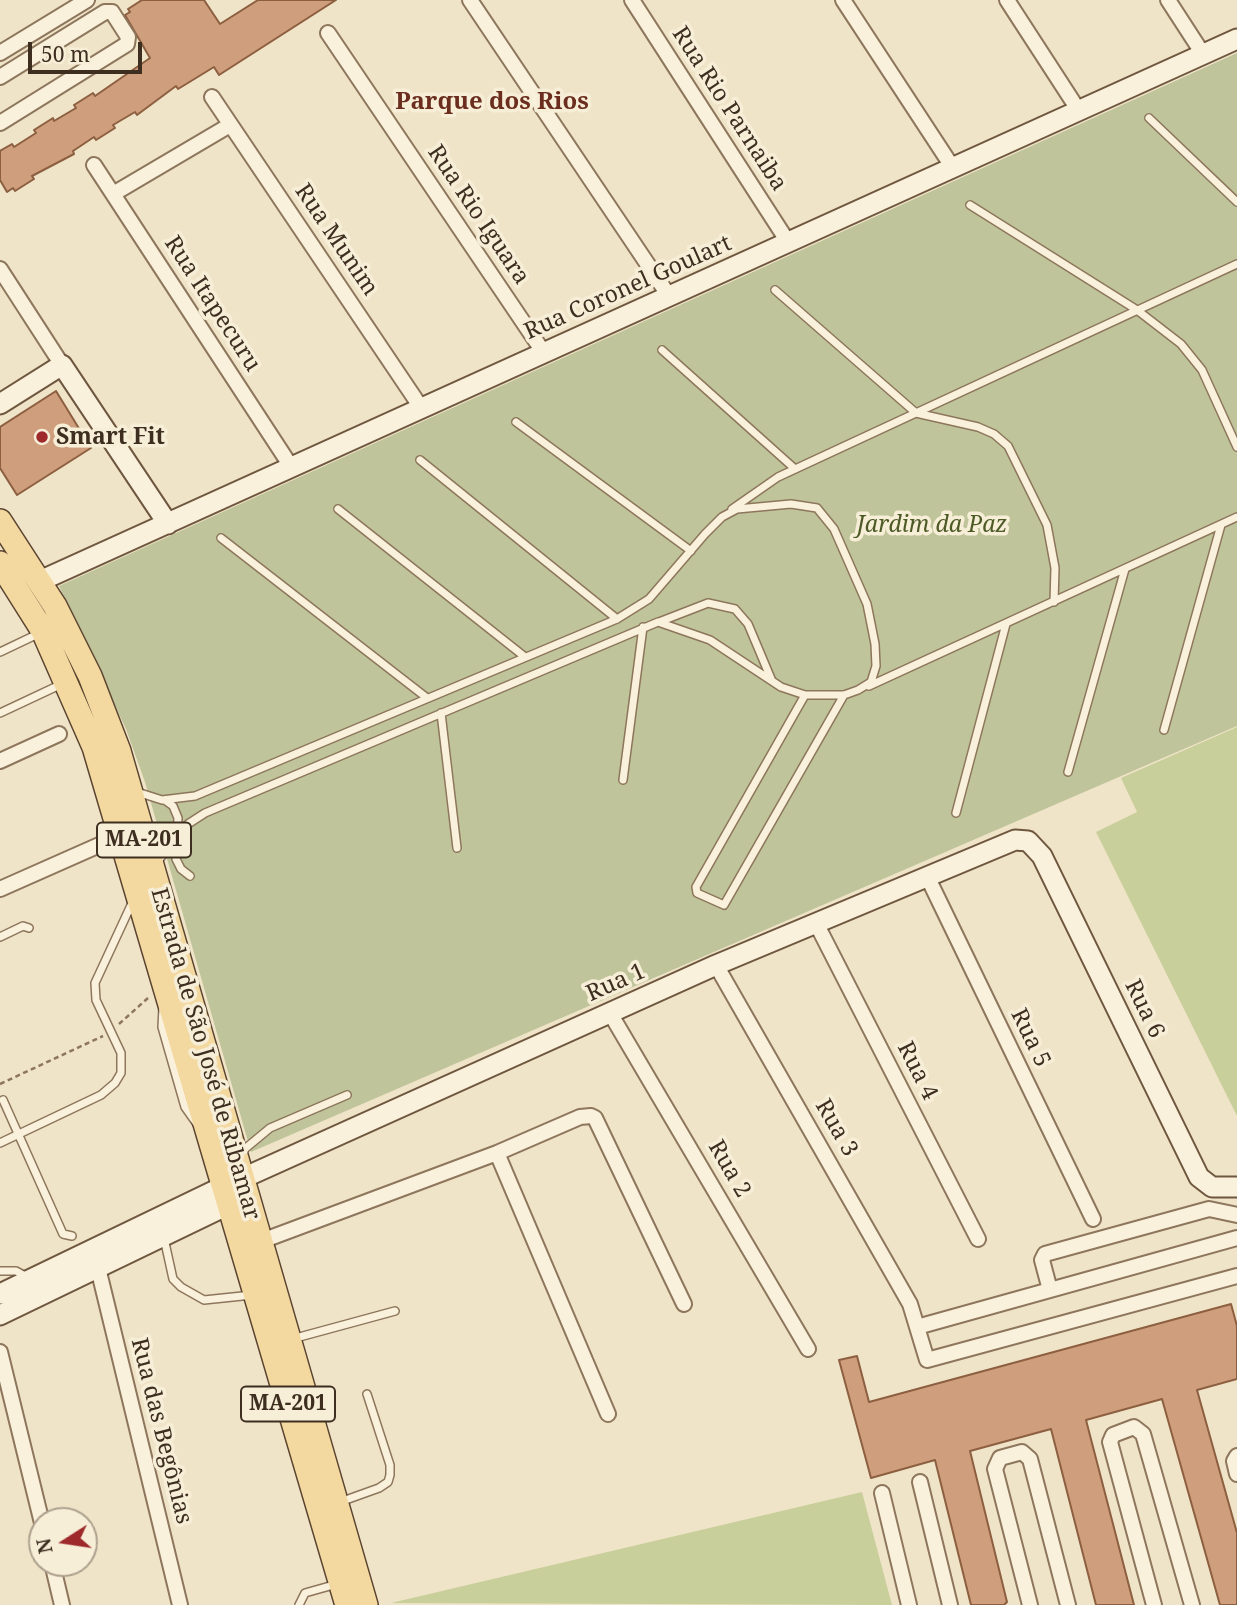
<!DOCTYPE html>
<meta charset="utf-8">
<style>
body{margin:0}
#map{position:relative;width:1237px;height:1605px;overflow:hidden;background:#f0e4c8;font-family:"Noto Serif",serif}
canvas{display:block}
.north{position:absolute;left:28px;top:1507px;width:70px;height:70px;box-sizing:border-box;background:#f7eed8;border:2px solid #ada18e;border-radius:50%;rotate:258deg;font-size:19px;font-weight:700;line-height:28px;text-align:center;color:#3d2e20}
.north::after{content:'';display:block;margin:auto;width:24px;height:32px;background:#9e2a2b;clip-path:polygon(50% 0,100% 100%,50% 72%,0 100%)}
.scale{position:absolute;left:28px;top:42px;width:114px;height:32px;box-sizing:border-box;border:4px solid #3d2e20;border-top:0;padding-left:9px;font-size:21px;line-height:24px;white-space:nowrap;color:#3d2e20;-webkit-text-stroke:5px #f7eed8;paint-order:stroke}
</style>
<div id="map">
<canvas width="1237" height="1605"></canvas>
<div class="north">N</div>
<div class="scale">50 m</div>
</div>
<script>
const c = document.querySelector('canvas').getContext('2d');
c.lineJoin = 'round';
function fillPath(path, color) {
  c.fillStyle = color;
  c.fill(path, 'evenodd');
}
function toPath(rows) {
  const path = new Path2D();
  for (const r of rows) {
    path.moveTo(r[0], r[1]);
    for (let i = 2; i < r.length; i += 2) path.lineTo(r[i], r[i + 1]);
  }
  return path;
}
function stroke(path, color, width, dash) {
  c.strokeStyle = color;
  c.lineWidth = width;
  c.lineCap = dash ? 'butt' : 'round';
  c.setLineDash(dash || []);
  c.stroke(path);
}
function drawText(font, color, halo, rows, align = 'center') {
  c.font = font + ' "Noto Serif",serif';
  c.lineWidth = 7;
  c.setLineDash([]);
  c.textBaseline = 'middle';
  c.strokeStyle = halo;
  c.fillStyle = color;
  for (const [text, x, y, turn = 0] of rows) {
    c.save();
    c.translate(x, y);
    c.rotate((+turn || 0) * Math.PI / 180);
    c.textAlign = isNaN(turn) ? turn : align;
    if (halo) c.strokeText(text, 0, 0);
    c.fillText(text, 0, 0);
    c.restore();
  }
}
const green = toPath([
 [1237,727,1237,1116,1096,832,1137,812,1121,778],
 [862,1492,892,1605,391,1603]
]);
const cemetery = toPath([
 [1237,53,1237,726,251,1152,145,782,126,729,59,586]
]);
const building = toPath([
 [142,0,204,0,220,24,258,0,336,0,219,75,214,67,178,89,176,86,137,115,135,112,113,125,115,128,96,140,94,137,73,151,74,154,32,176,34,179,15,191,13,188,7,192,0,180,0,151,12,144,14,147,36,133,34,130,53,118,54,121,76,108,74,105,93,93,95,96,150,58,125,15,130,12,128,9,142,0],
 [56,391,91,448,17,495,0,468,0,427,56,391],
 [1231,1304,1237,1326,1237,1379,1197,1390,1237,1533,1237,1605,1220,1605,1162,1399,1086,1420,1134,1605,1096,1605,1051,1429,970,1451,1007,1602,1004,1605,971,1605,935,1460,871,1478,839,1360,857,1356,869,1402,1231,1304]
]);
const path = toPath([
 [119,1024,148,998],
 [0,1084,103,1036]
]);
const lane = toPath([
 [1149,118,1237,202],
 [970,205,1137,310,1181,344,1202,370,1237,447],
 [775,290,916,413,978,427,994,434,1008,446,1047,525,1055,568,1054,602],
 [662,350,795,469],
 [516,422,691,551],
 [420,460,617,619],
 [338,509,525,657],
 [732,509,778,477,1237,264],
 [221,538,427,698],
 [659,622,708,603,735,609,748,624,772,681],
 [0,652,40,633],
 [869,686,1237,517],
 [805,695,696,887,697,893,724,905,844,695],
 [0,713,64,683],
 [441,713,457,848],
 [1164,730,1221,525],
 [1068,772,1125,569],
 [623,780,643,627],
 [137,792,162,800,195,796,617,619,649,599,705,534,722,517,737,509,791,504,817,508,834,529,867,604,875,644,876,666,871,682,858,690,844,695,805,695,781,687,710,640,658,622,205,813,188,824,157,862],
 [166,801,173,806,178,818,176,859,181,869,190,876],
 [956,813,1006,624],
 [0,937,23,926,29,928],
 [163,1007,162,1027,185,1107,197,1124],
 [3,1100,63,1234,72,1236],
 [0,1143,101,1095,115,1083,121,1073,121,1053,96,1000,95,983,133,901],
 [241,1152,270,1128,347,1095],
 [164,1238,173,1279,181,1287,204,1300,252,1295],
 [0,1271,16,1271,27,1277],
 [292,1339,395,1311],
 [340,1502,379,1488,388,1482,390,1475,390,1465,367,1394],
 [299,1605,305,1593,337,1584]
]);
const street = toPath([
 [470,0,669,296],
 [632,0,788,242],
 [843,0,953,168],
 [1007,0,1079,111],
 [1168,0,1203,54],
 [328,33,544,353],
 [0,53,87,0],
 [0,77,105,12,112,12,128,37,127,44,0,123],
 [212,97,422,409],
 [94,165,292,468],
 [113,194,230,125],
 [0,269,62,365],
 [0,761,59,734],
 [927,876,1093,1219],
 [0,889,122,835],
 [816,923,978,1239],
 [716,965,910,1304,927,1360,1237,1276],
 [610,1013,808,1349],
 [497,1153,608,1414],
 [259,1242,497,1153,580,1117,591,1116,595,1118,684,1304],
 [98,1268,180,1605],
 [1050,1290,1042,1260,1045,1254,1209,1209,1237,1215],
 [917,1327,1237,1238],
 [0,1352,42,1523],
 [1237,1456,1234,1461,1237,1474],
 [920,1482,950,1605],
 [882,1493,909,1605],
 [52,1563,62,1605],
 [1030,1605,995,1469,1000,1458,1022,1452,1030,1459,1068,1605],
 [1154,1605,1110,1442,1113,1435,1134,1427,1143,1434,1192,1605]
]);
const secondary = toPath([
 [0,404,62,365,168,524],
 [40,581,1237,39],
 [0,1294,224,1186],
 [0,1315,230,1204,241,1179,716,965,1015,840,1028,841,1042,856,1199,1177,1212,1187,1237,1187]
]);
const primary = toPath([
 [0,521,55,606,90,676,119,751,366,1605],
 [0,563,43,631,94,747,347,1605]
]);
const markers = [
 [42,437,7,"#9e2a2b"]
];
const shields = [
 [144,840,94],
 [288,1404,94]
];
const shieldNames = [
 ["MA-201",144,840],
 ["MA-201",288,1404]
];
const streetNames = [
 ["Rua Rio Parnaiba",729,109,57],
 ["Rua Rio Iguara",478,215,56],
 ["Rua Munim",336,240,56],
 ["Rua Coronel Goulart",628,288,-24],
 ["Rua Itapecuru",212,304,57],
 ["Rua 1",616,983,-24],
 ["Rua 6",1144,1009,64],
 ["Rua 5",1030,1038,64],
 ["Estrada de São José de Ribamar",205,1054,74],
 ["Rua 4",917,1071,63],
 ["Rua 3",836,1128,60],
 ["Rua 2",729,1169,60],
 ["Rua das Begônias",161,1431,76]
];
const poiNames = [
 ["Smart Fit",56,437]
];
const parkNames = [
 ["Jardim da Paz",932,525]
];
const neighbourhoodNames = [
 ["Parque dos Rios",492,102]
];
fillPath(green, '#c9cf9b');
fillPath(cemetery, '#bfc49a');
fillPath(building, '#cf9f7d');
stroke(building, '#8d5f41', 2);
stroke(lane, '#8d765c', 10);
stroke(street, '#8d765c', 18);
stroke(secondary, '#6f573f', 23);
stroke(primary, '#5b4430', 26);
stroke(path, '#8d765c', 2.5, [5, 3.5]);
stroke(lane, '#faf1dc', 7);
stroke(street, '#faf1dc', 14);
stroke(secondary, '#faf1dc', 19);
stroke(primary, '#f3d9a0', 23);
for (const [x, y, r, color] of markers) {
  const dot = new Path2D();
  dot.arc(x, y, r, 0, 2 * Math.PI);
  c.fillStyle = color;
  c.fill(dot);
  stroke(dot, '#f7eed8', 2.5);
}
for (const [x, y, w] of shields) {
  const box = new Path2D();
  box.roundRect(x - w / 2, y - 17.5, w, 35, 5);
  c.fillStyle = '#f7eed8';
  c.fill(box);
  stroke(box, '#3d2e20', 2);
}
drawText('bold 21px', '#3d2e20', null, shieldNames);
drawText('23px', '#3d2e20', '#f7eed8', streetNames);
drawText('bold 23px', '#3d2e20', '#f7eed8', poiNames, 'left');
drawText('italic 23px', '#4d5a26', '#f7eed8', parkNames);
drawText('bold 24px', '#6b2e1e', '#f7eed8', neighbourhoodNames);
</script>
